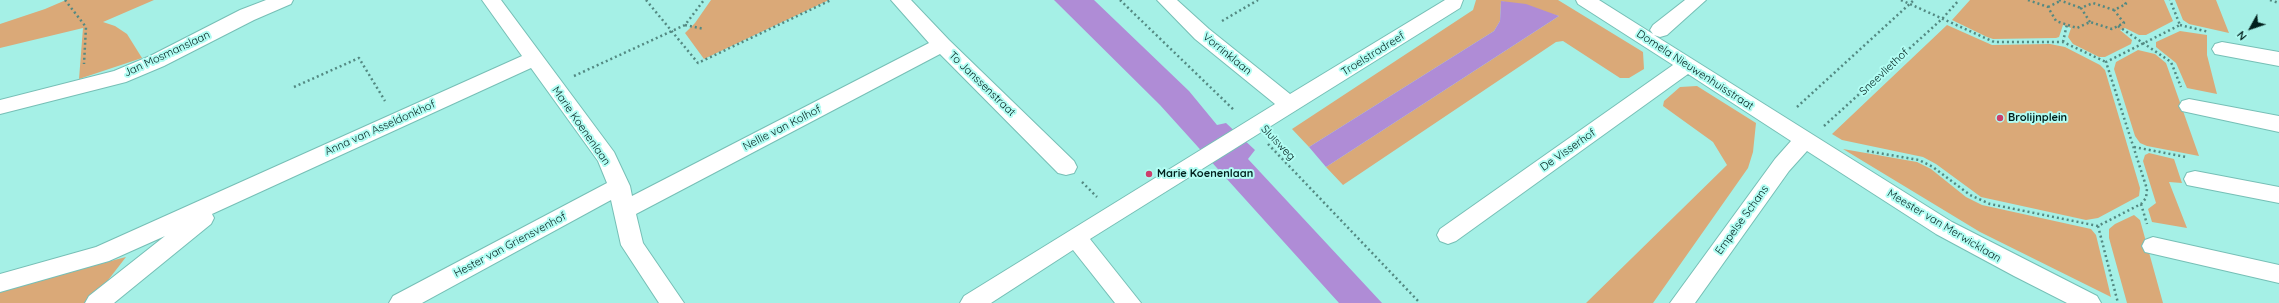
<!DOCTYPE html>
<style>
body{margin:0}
#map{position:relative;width:2279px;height:303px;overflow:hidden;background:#a5f0e6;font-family:Quicksand,sans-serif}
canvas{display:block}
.north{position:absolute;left:2231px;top:8px;width:40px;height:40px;-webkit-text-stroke:3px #b2fdf3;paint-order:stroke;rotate:230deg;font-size:11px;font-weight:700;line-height:16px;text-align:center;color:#01201d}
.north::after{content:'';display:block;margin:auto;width:14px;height:18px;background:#01201d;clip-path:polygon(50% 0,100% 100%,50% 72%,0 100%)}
</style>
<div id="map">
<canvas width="2279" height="303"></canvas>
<div class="north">N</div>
</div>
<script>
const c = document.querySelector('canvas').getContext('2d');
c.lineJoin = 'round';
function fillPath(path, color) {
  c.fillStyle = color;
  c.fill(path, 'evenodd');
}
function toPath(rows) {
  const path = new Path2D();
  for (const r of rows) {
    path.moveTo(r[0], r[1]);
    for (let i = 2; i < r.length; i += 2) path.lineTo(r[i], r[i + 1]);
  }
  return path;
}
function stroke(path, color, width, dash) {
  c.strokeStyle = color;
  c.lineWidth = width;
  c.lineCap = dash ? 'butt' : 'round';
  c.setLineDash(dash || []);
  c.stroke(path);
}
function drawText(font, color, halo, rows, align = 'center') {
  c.font = font + ' Quicksand,sans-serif';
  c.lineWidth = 4;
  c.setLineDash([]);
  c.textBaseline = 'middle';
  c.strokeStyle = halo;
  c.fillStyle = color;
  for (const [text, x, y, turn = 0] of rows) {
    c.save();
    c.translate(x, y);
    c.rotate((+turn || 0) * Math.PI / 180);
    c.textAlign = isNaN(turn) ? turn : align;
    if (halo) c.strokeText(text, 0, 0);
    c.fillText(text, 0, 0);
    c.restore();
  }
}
const green = toPath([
 [66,0,154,0,103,22,115,26,127,34,142,58,79,79,83,28,0,48,0,24,45,9],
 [711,0,829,0,704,59,685,33,695,23],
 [1476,0,1558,0,1643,52,1644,69,1629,78,1620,78,1563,41,1556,42,1343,185,1326,167,1559,16,1501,1,1500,21,1494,31,1309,147,1292,129,1473,10],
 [1970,0,2164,0,2173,21,2146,35,2139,35,2125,28,2120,30,2132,40,2131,44,2105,57,2099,57,2073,44,2068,37,2071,28,2063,25,2059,37,2056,38,1993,39,1987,37,1952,20],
 [2175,0,2216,0,2229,33,2189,24,2183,20],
 [1947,25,1992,45,2050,44,2065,47,2100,65,2105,70,2140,188,2139,196,2098,218,2086,220,1981,197,1936,164,1923,157,1842,140,1832,134],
 [2180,31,2207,35,2207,55,2217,94,2187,88,2176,63,2156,47,2156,42],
 [2138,50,2155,54,2166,63,2199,156,2147,146,2140,143,2135,136,2114,69,2116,62],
 [1697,86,1756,123,1753,152,1748,168,1653,303,1586,303,1727,165,1713,142,1663,106,1664,101,1680,87],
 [1843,149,1917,162,1931,169,1966,197,1982,205,2091,229,2096,235,2111,297,1980,232],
 [2149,153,2174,159,2182,183,2169,182,2187,228,2152,222,2148,209,2156,203,2143,161,2145,155],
 [2134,215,2140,220,2163,303,2127,303,2109,238,2109,229,2115,224],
 [126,257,95,297,88,303,0,303,0,290]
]);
const water = toPath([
 [1054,0,1094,0,1189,91,1217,125,1226,123,1255,150,1248,159,1382,303,1339,303,1160,105],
 [1501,1,1526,4,1559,16,1326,167,1309,147,1494,31,1500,21]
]);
const path = toPath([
 [65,0,86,27,84,64],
 [646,0,698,63,831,0],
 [1120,0,1235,111],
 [1901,0,1994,42,2063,42,2106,62],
 [2028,0,2048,7,2056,21,2077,28,2090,22,2112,29,2124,23,2114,10,2126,4,2123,0],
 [2059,0,2081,8],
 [2270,0,2279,3],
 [2048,7,2060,1],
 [1222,21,1258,0],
 [2090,22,2081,8,2093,3,2114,10],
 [685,25,704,29],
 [2180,25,2209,32],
 [2118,26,2171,62,2181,87],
 [2063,42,2067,24],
 [574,76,685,25,704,0],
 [294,87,359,58,385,101],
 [1797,107,1914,0],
 [1824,126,1942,19,1959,0],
 [1268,144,1420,303],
 [2134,147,2186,157],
 [1867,151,1919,160,1933,167,1970,195,1990,204,2098,226,2141,204,2146,198,2147,189,2106,62,2180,25,2170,0],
 [1082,182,1097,197],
 [2141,204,2147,224],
 [2098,226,2118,303]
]);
const minor = toPath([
 [266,0,293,0,291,4,254,20,164,66,126,82,0,114,0,100,114,71,150,56,240,10,266,0],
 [482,0,501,0,614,152,630,186,632,196,929,43,891,0,911,0,949,40,1074,161,1077,167,1074,173,1066,175,1058,173,940,54,636,214,643,243,684,303,659,303,621,245,611,200,422,303,389,303,393,296,607,183,598,161,531,68,212,214,214,218,211,224,114,303,85,303,89,296,165,236,109,261,0,292,0,274,96,247,522,56,482,0],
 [1157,0,1177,0,1209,29,1290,94,1445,0,1463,0,1460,8,1090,239,1141,303,1115,303,1073,250,991,303,960,303,964,296,1275,104,1195,39,1157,0],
 [1576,0,1599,0,1653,34,1650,30,1653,25,1685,0,1706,0,1667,35,1660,37,1654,35,1952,222,2097,296,2101,303,2067,303,2014,276,1936,234,1807,151,1789,171,1695,303,1670,303,1775,159,1791,141,1688,74,1456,241,1448,244,1440,241,1437,235,1440,229,1673,65,1578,4,1576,0],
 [2222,42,2279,52,2279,66,2215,54,2212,49,2215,44,2222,42],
 [2189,99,2279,116,2279,132,2182,111,2179,106,2182,101,2189,99],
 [2195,171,2279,187,2279,203,2187,185,2184,179,2187,173,2195,171],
 [2153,237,2279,265,2279,283,2145,252,2142,246,2145,240,2153,237]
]);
const markers = [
 [2000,118,4,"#cc3f6c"],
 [1149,174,4,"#cc3f6c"]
];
const streetNames = [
 ["Jan Mosmanslaan",167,54,-25],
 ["Vorrinklaan",1227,54,39],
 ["Troelstradreef",1373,54,-32],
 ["Domela Nieuwenhuisstraat",1695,70,33],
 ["Sneevliethof",1884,72,-43],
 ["To Janssenstraat",982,84,44],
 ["Marie Koenenlaan",581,126,55],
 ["Anna van Asseldonkhof",380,128,-24],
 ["Nellie van Kolhof",782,128,-27],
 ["Sluisweg",1278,143,46],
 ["De Visserhof",1568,150,-35],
 ["Empelse Schans",1742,220,-54],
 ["Meester van Merwicklaan",1944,226,31],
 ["Hester van Griensvenhof",510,245,-28]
];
const poiNames = [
 ["Brolijnplein",2008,118],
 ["Marie Koenenlaan",1157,174]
];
fillPath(green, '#daa978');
fillPath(water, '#af8cd6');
stroke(minor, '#76bfb6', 2);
stroke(path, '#538982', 2.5, [2, 3]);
fillPath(minor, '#fff');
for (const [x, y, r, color] of markers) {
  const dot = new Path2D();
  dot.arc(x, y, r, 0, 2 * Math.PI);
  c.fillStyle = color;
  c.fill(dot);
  stroke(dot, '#b2fdf3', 1.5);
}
drawText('11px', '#01201d', '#b2fdf3', streetNames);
drawText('bold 11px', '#01201d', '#b2fdf3', poiNames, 'left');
</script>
